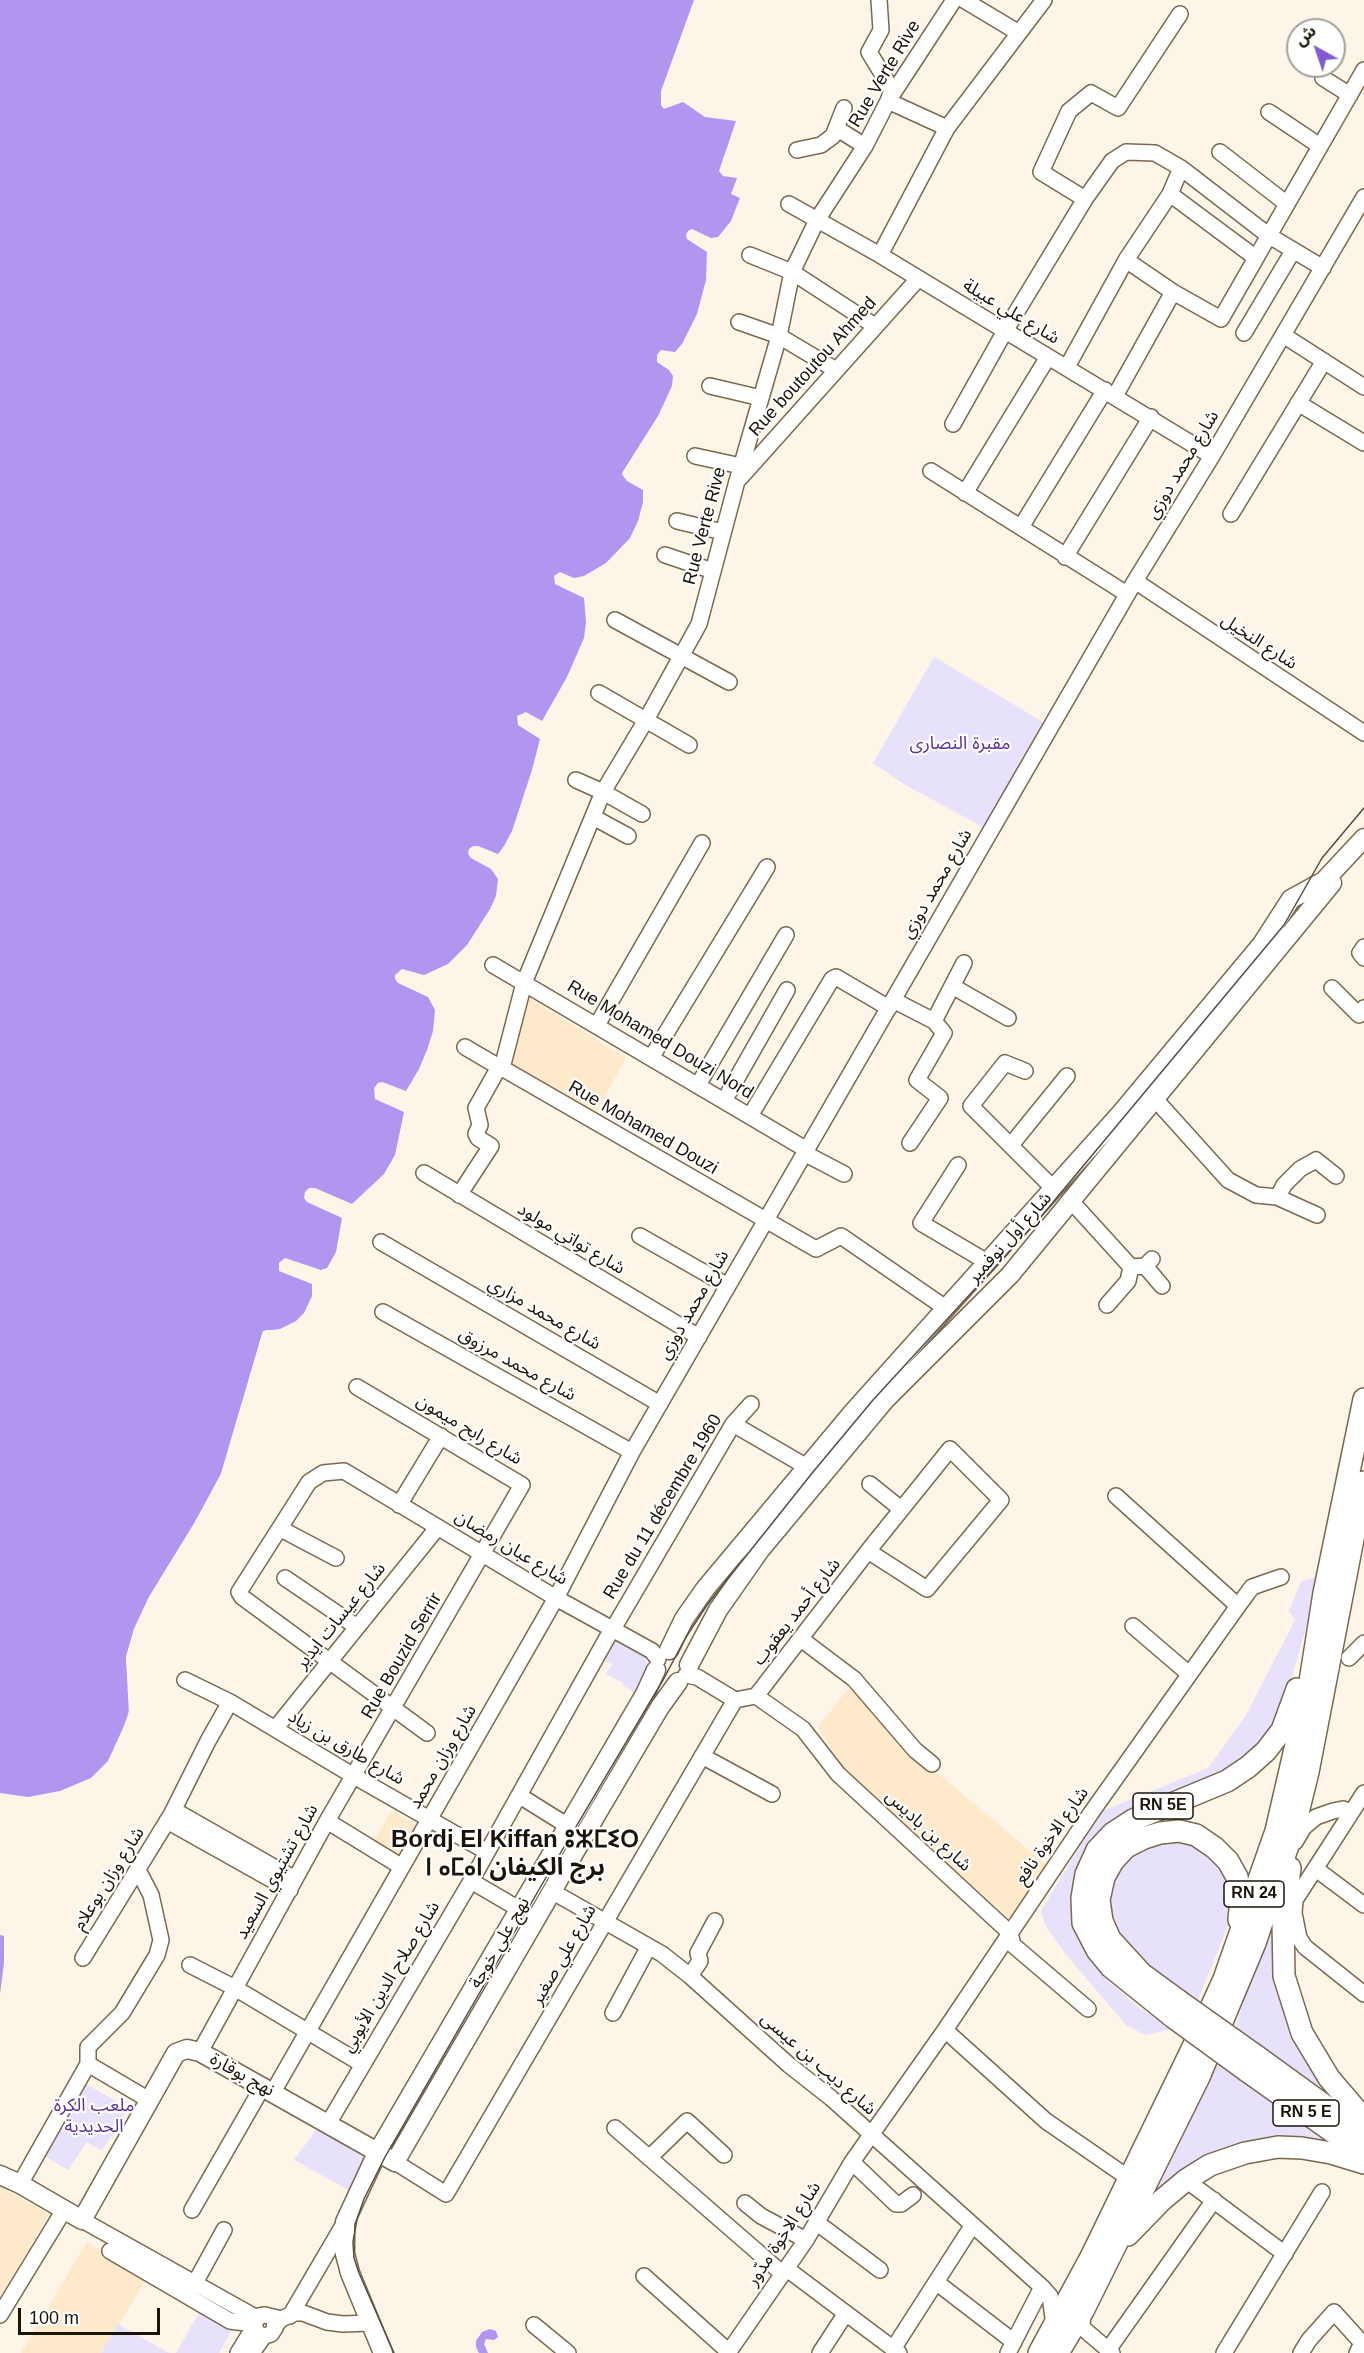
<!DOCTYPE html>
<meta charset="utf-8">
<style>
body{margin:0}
#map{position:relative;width:1364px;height:2353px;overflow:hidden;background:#fef5e9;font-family:Arial,"Noto Sans Arabic",sans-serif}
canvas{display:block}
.north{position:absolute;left:1286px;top:18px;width:60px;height:60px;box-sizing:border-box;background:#fff;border:2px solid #a3a19c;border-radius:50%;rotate:320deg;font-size:16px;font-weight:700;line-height:24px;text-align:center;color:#1a1308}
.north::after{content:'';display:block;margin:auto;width:21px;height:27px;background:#8359d3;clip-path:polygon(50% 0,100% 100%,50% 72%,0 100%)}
.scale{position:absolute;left:18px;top:2308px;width:142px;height:27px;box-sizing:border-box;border:3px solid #1a1308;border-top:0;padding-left:8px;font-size:18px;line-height:21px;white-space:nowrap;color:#1a1308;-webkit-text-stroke:4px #fff;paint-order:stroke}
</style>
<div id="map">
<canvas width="1364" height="2353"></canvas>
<div class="north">ش</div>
<div class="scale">100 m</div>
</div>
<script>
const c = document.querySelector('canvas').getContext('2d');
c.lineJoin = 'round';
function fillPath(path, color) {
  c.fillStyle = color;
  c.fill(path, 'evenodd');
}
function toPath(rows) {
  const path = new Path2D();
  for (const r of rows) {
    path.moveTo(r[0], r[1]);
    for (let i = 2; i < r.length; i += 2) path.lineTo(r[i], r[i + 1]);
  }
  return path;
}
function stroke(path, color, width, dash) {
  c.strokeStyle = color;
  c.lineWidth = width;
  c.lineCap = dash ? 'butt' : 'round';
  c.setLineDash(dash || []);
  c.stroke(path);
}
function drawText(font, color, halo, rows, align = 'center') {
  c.font = font + ' Arial,"Noto Sans Arabic","Noto Sans Tifinagh",sans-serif';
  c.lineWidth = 4.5;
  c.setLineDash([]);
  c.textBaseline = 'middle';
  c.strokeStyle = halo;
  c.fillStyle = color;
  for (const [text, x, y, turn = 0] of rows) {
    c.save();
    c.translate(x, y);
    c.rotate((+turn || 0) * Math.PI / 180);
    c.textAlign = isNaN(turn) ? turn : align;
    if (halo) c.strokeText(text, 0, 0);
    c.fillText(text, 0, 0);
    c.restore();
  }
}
const built = toPath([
 [526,996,626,1058,596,1113,509,1065],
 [851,1685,914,1753,1048,1866,1016,1924,846,1773,818,1727],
 [392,1811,419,1827,397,1862,371,1845],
 [0,2187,49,2214,0,2297],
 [87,2242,147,2278,101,2353,21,2353]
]);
const green = toPath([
 [934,657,1048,725,985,828,909,787,873,763],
 [1315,1577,1308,1621,1288,1690,1273,1727,1255,1750,1219,1776,1138,1810,1077,1930,1086,1952,1107,1980,1136,2005,1172,2029,1145,2035,1126,2025,1108,2004,1064,1952,1045,1925,1041,1911,1100,1812,1208,1768,1245,1717,1295,1620,1289,1611,1301,1582],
 [614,1636,647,1655,646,1661,652,1666,635,1693,622,1685,623,1683,606,1674,612,1664,602,1659],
 [1177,1838,1205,1849,1231,1880,1231,1918,1196,2005,1127,1951,1106,1914,1114,1873,1135,1849],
 [1272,1915,1304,2052,1332,2103,1234,2031],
 [1219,2062,1341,2148,1245,2143,1222,2149,1149,2201],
 [86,2084,128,2108,102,2151,87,2142,68,2170,43,2155],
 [317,2129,368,2158,352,2192,294,2160],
 [200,2311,232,2330,219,2353,176,2353],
 [118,2324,169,2353,101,2353]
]);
const water = toPath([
 [0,0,694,0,661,91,661,105,664,109,683,102,705,117,736,121,719,171,723,176,737,178,731,194,740,198,731,221,718,237,711,238,692,229,688,231,686,235,687,239,707,252,706,280,697,314,682,344,675,352,661,350,657,355,657,362,669,370,673,376,672,386,658,416,622,473,623,476,627,481,643,490,643,502,638,521,630,538,606,563,584,576,574,578,560,572,554,576,555,584,584,598,586,622,584,638,567,677,542,721,526,712,517,716,518,725,540,739,532,770,512,831,504,846,498,854,478,846,473,846,469,849,468,854,471,858,491,869,498,879,496,896,490,909,467,945,448,964,424,975,402,969,395,975,395,979,398,983,428,997,435,1010,433,1031,427,1050,419,1069,406,1091,382,1082,378,1083,374,1088,375,1099,404,1112,395,1155,384,1174,352,1204,315,1188,309,1188,305,1192,304,1198,307,1202,342,1218,336,1252,327,1268,321,1270,285,1258,279,1263,279,1271,312,1284,312,1296,304,1313,296,1321,280,1329,263,1331,221,1474,195,1522,149,1597,134,1629,126,1657,130,1708,120,1738,108,1761,91,1778,60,1791,28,1797,0,1793],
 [0,1935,4,1936,4,1963,0,1994],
 [490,2329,496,2331,498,2337,494,2340,486,2339,484,2344,488,2353,479,2353,476,2347,476,2341,482,2332]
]);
const pier = toPath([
 [266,1330,272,1330,275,1333,265,1335,223,1475,197,1523,152,1598,137,1630,129,1657,132,1716,110,1764,108,1761,129,1715,126,1657,134,1629,149,1597,195,1522,221,1474,262,1334]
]);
const minor = toPath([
 [879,0,881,30,869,52,892,90,888,101,947,128],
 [964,0,1019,33],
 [1180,14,1118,108,1091,93,1069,111,1041,172,1085,199,1112,161,1126,152,1155,153,1181,168,1268,235,1323,268],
 [1323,78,1350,95],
 [1269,112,1320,146],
 [836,128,865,146],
 [797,150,821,145,833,136,844,108],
 [1220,152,1287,204],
 [1170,194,1256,258],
 [789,204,880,255,1212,456],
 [750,255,792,272,875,326],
 [880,255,947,128,1044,0],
 [1126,260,1173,292,1221,319,1364,70],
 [739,322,779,336,836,370],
 [1244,333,1293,251],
 [1283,335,1364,387],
 [1067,367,1126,260,1170,194,1181,168],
 [710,386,761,398],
 [1115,396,1173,292],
 [1298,403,1364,443],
 [953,424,1005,331,1085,199],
 [695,456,741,466],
 [931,471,1127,594],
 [740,478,918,279],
 [965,493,1048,357],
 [1231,514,1324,361],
 [677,521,723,532],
 [1021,527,1105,390],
 [665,555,713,571],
 [1065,557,1151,417],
 [1135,581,1364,733],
 [615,620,729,682],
 [599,693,689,745],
 [576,780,603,792,642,814],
 [593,817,628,836],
 [1364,947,1360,953,1364,958],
 [493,965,807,1150],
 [952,986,1008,1018],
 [1332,988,1359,1015,1364,1008],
 [893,1000,934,1021,944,1033,917,1080,940,1098,910,1143],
 [934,1021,964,963],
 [597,1025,702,843],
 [465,1047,499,1067],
 [651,1058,767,867],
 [502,1068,524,983,603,792,646,720,699,624,737,481,779,336,792,272,817,220,865,146,888,101,954,0],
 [502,1068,816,1249,841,1236,947,1309],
 [1025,1071,1005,1063,971,1106,1054,1189],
 [698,1085,786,935],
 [1155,1099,1228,1180,1256,1195,1277,1197,1317,1215],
 [724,1101,787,990],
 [750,1116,832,979,836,977,889,1008],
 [1011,1145,1067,1076],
 [804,1153,844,1174],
 [958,1165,921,1223,987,1262],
 [424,1173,699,1337],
 [459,1195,491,1146,478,1138,476,1134,480,1125,476,1108,499,1067,502,1068],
 [1278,1197,1284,1185,1300,1169,1316,1160,1336,1176],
 [1071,1201,1131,1267,1145,1266,1152,1259],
 [640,1236,728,1286],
 [381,1242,660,1404],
 [1145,1266,1162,1286],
 [1107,1305,1128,1281,1131,1267],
 [383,1312,632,1452],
 [733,1424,807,1467],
 [870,1484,901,1509],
 [1116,1496,1238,1606],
 [399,1505,441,1436],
 [281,1529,336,1558],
 [285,1578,357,1627],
 [1133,1626,1189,1674],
 [613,1629,733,1424,751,1404],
 [801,1639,854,1679,915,1750,932,1764],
 [1349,1658,1364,1643],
 [185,1680,230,1702,354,1776,487,1852],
 [756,1696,868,1551,950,1449,1001,1500,927,1589,868,1551],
 [735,1700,756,1696,803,1729,838,1774,1010,1933,1013,1945,1088,2009],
 [275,1729,438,1527],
 [427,1733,242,1597,239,1592,309,1482,323,1473,344,1471,556,1598,652,1651,658,1659],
 [702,1756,772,1794],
 [1364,1793,1295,1900,1294,1913,1299,1938,1305,1947,1364,1994],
 [520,1796,568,1826],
 [174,1810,295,1879],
 [167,1821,290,1890],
 [327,1821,402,1867],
 [1295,1842,1304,1827,1316,1817,1333,1811,1343,1809,1351,1812],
 [1316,1869,1364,1905],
 [471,1881,519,1909],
 [553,1892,662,1954,690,1976,789,2065,831,2098,1042,2287,1050,2296,1054,2325],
 [83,1958,171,1815,208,1741,230,1702],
 [190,1965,235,1988,362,2064],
 [690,1976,700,1961,698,1953,715,1921],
 [613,2013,648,1948],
 [945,2030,1046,2121,1130,2179],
 [200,2052,327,1821,522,1485,357,1387],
 [88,2064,88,2047,122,2013,157,1955,161,1940,151,1895,138,1870],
 [273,2092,556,1598,632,1452,1135,581,1212,456,1364,197],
 [328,2124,471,1881,612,1629],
 [615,2128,783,2274],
 [649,2158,687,2121,724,2155],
 [395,2162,446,2194,735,1700,697,1677,686,1675],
 [852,2162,896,2204,901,2204,913,2195],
 [1186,2180,1285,2254],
 [20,2184,88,2064,149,2100],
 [745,2203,761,2216,806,2240],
 [192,2210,263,2086],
 [82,2220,257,2318],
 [816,2222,880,2270],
 [110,2251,230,2321,254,2324],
 [787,2269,899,2353],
 [644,2276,729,2352],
 [936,2282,1014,2342],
 [195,2283,224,2230],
 [1083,2311,1082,2326,1085,2330,1112,2353],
 [0,2315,64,2210],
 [290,2316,345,2222],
 [274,2319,275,2328,271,2334,264,2336,257,2333,254,2324,259,2316,265,2315,281,2319],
 [276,2325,281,2319,295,2313,303,2313,327,2322,343,2324,370,2323],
 [534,2325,568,2353],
 [893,2349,972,2226],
 [1108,2350,1214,2200],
 [238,2353,254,2327],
 [252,2353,264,2336],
 [728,2353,806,2240,852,2162,945,2030,1091,1813,1238,1606,1252,1587,1281,1577],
 [820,2353,846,2313],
 [1008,2353,1042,2287],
 [1224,2353,1322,2192],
 [1301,2353,1309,2340,1334,2312,1362,2343,1357,2353]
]);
const major = toPath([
 [669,1650,684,1619,705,1589,853,1412,1121,1113,1262,944,1291,899,1324,881,1364,838],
 [689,1665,718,1610,760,1550,885,1400,1010,1275,1332,883],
 [0,2175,20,2184,82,2220,176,2053,187,2049,200,2052,395,2162,595,1817,660,1707,678,1682],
 [383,2353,350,2273,345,2254,345,2222,377,2153,645,1694,656,1670]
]);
const highway = toPath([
 [1290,1868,1283,1921,1284,1976,1302,2033,1329,2078,1364,2119],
 [1179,2001,1142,1974,1110,1939,1102,1921,1099,1900,1104,1877,1113,1861,1126,1847,1144,1838,1160,1833,1179,1831,1196,1835,1215,1848,1228,1861,1237,1877,1241,1898,1239,1920],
 [1173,2017,1111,1967,1097,1950,1083,1923,1082,1898,1086,1874,1097,1850,1113,1833,1133,1820,1227,1781,1248,1767,1266,1751,1282,1730,1297,1689],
 [1255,2055,1364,2134],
 [1247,2071,1364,2154],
 [1128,2235,1162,2200,1186,2180,1210,2165,1245,2153,1278,2147,1302,2148,1331,2153,1364,2163],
 [1039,2353,1091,2257,1192,2049,1224,1979,1276,1831,1309,1688,1324,1593,1364,1399],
 [1058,2353,1083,2311,1199,2077,1255,1943,1295,1825,1308,1772,1364,1482]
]);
const tram = toPath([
 [394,2353,359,2273,354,2258,353,2242,357,2219,364,2199,385,2157,548,1874,663,1680,686,1637,707,1605,813,1472,873,1400,1039,1219,1284,925,1322,858,1364,808]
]);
const highwayBridge = toPath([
 [1179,2001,1255,2055],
 [1173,2017,1247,2071]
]);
const shields = [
 [1163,1806,60],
 [1254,1894,60],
 [1306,2113,66]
];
const shieldNames = [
 ["RN 5E",1163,1806],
 ["RN 24",1254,1894],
 ["RN 5 E",1306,2113]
];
const streetNames = [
 ["Rue Verte Rive",885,74,-59],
 ["شارع علي عبيلة",1011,312,31],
 ["Rue boutoutou Ahmed",813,367,-48],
 ["شارع محمد دوزي",1183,465,-59],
 ["Rue Verte Rive",705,526,-75],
 ["شارع النخيل",1259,642,33],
 ["شارع محمد دوزي",937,884,-60],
 ["Rue Mohamed Douzi Nord",660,1040,31],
 ["Rue Mohamed Douzi",643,1128,30],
 ["شارع أول نوفمبر",1010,1238,-48],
 ["شارع تواتي مولود",571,1239,31],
 ["شارع محمد دوزي",694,1305,-60],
 ["شارع محمد مزاري",544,1314,30],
 ["شارع محمد مرزوق",517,1365,29],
 ["شارع رابح ميمون",469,1430,31],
 ["Rue du 11 décembre 1960",663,1507,-59],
 ["شارع عبان رمضان",511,1548,31],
 ["شارع أحمد يعقوب",797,1612,-52],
 ["شارع عيسات ايدير",341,1616,-51],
 ["Rue Bouzid Serrir",402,1656,-60],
 ["شارع طارق بن زياد",346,1748,30],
 ["شارع وزان محمد",443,1757,-60],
 ["شارع بن باديس",928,1831,43],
 ["شارع الاخوة نافع",1052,1836,-55],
 ["شارع تشتيوي السعيد",277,1872,-61],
 ["شارع وزان بوعلام",109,1879,-58],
 ["نهج علي خوجة",500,1943,-60],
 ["شارع علي صغير",564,1955,-60],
 ["شارع صلاح الدين الأيوبي",391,1977,-59],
 ["شارع ديب بن عيسى",818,2064,41],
 ["نهج بوقارة",242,2075,29],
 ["شارع الاخوة مدّور",784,2234,-57]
];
const parkNames = [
 ["مقبرة النصارى",960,744],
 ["ملعب الكرة",94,2106],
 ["الحديدية",94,2127]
];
const districtNames = [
 ["Bordj El Kiffan ⵓⵣⵎⵉⵔ",515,1840],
 ["ⵏ ⴰⵎⴰⵏ برج الكيفان",515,1868]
];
fillPath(built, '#fee9cb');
fillPath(green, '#e7e1fc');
fillPath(water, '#b096ef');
fillPath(pier, '#fef5e9');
stroke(minor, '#7b684d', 18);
stroke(major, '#7b684d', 21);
stroke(highway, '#7b684d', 24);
stroke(minor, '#fff', 15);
stroke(major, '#fff', 18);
stroke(highway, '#fff', 21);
stroke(tram, '#554d42', 1.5);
stroke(highwayBridge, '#7b684d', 24, []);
stroke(highwayBridge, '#fff', 21);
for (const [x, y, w] of shields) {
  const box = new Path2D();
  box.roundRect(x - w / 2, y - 13, w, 26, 4.5);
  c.fillStyle = '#fff';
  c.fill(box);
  stroke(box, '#1a1308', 1.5);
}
drawText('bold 16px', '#1a1308', null, shieldNames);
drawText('18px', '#1a1308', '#fff', streetNames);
drawText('18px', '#573096', '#fff', parkNames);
drawText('bold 24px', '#1a1308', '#fff', districtNames);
</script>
